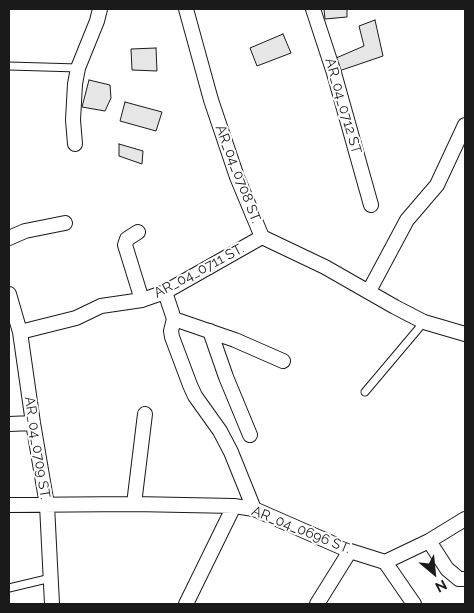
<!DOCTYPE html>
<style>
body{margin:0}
#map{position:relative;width:474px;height:613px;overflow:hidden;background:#fff;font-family:Raleway,sans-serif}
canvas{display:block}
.frame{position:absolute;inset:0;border:10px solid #1a1a1a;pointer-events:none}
.north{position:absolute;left:409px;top:548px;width:50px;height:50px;-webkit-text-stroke:4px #fff;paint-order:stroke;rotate:152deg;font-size:14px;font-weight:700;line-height:20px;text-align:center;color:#1a1a1a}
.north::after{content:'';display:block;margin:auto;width:18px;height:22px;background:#1a1a1a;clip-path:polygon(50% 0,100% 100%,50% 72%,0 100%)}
</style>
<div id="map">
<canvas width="474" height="613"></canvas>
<div class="frame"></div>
<div class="north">N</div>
</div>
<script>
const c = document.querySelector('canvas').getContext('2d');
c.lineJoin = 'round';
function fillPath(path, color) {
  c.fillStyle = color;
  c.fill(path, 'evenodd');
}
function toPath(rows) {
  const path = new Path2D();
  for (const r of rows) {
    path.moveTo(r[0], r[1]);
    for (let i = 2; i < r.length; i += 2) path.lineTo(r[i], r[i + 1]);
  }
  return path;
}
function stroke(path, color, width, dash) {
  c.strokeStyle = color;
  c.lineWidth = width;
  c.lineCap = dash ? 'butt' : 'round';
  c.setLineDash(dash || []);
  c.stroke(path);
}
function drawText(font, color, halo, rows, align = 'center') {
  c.font = font + ' Raleway,sans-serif';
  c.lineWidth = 4;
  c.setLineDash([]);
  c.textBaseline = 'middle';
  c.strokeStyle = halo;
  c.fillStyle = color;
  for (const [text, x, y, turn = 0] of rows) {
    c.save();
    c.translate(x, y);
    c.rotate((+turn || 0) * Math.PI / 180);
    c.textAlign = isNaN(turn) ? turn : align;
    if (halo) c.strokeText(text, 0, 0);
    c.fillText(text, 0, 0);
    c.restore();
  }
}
const building = toPath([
 [324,9,347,9,347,17,325,19,324,9],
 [375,20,383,56,336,72,336,58,364,46,359,26,375,20],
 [283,34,291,53,257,66,250,48,283,34],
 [156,48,157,71,132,70,131,49,156,48],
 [89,80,110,85,111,98,105,111,82,107,89,80],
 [125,102,162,112,156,131,120,121,125,102],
 [119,144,143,151,142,164,119,156,119,144]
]);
const lane = toPath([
 [9,66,78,68],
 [365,392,424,322],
 [9,588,51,578]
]);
const street = toPath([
 [186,9,211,100,237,177,262,237,325,267,395,307,424,322,465,334],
 [313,9,334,73,371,205],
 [75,144,73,120,75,84,78,68,97,21,100,9],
 [138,232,127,239,125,245,142,300],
 [9,238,25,231,65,223],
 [369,291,407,220,437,185,465,125],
 [165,292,174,319,235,340,283,361],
 [9,294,20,332,33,423,47,505,52,604],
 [174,319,171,331,172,337,190,385,195,396,220,431,231,452,254,509],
 [210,331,226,377,250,435],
 [20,332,76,318,101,306,142,300,165,292,262,237],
 [9,424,33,423],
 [134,504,145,414],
 [9,505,134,504,234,506,254,509,350,551,385,562,414,604],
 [429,541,447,569,459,579,465,579],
 [385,562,429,541,465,519],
 [186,604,234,506],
 [317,604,350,551]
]);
const streetNames = [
 ["AR_04_0712 ST",343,106,74],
 ["AR_04_0708 ST.",238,174,69],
 ["AR_04_0711 ST.",199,271,-28],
 ["AR_04_0709 ST.",37,448,81],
 ["AR_04_0696 ST.",301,530,22]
];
fillPath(building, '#e6e6e6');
stroke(building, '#1a1a1a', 1);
stroke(lane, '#1a1a1a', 9);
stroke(street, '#1a1a1a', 16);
stroke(lane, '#fff', 7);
stroke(street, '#fff', 14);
drawText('14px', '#1a1a1a', '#fff', streetNames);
</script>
